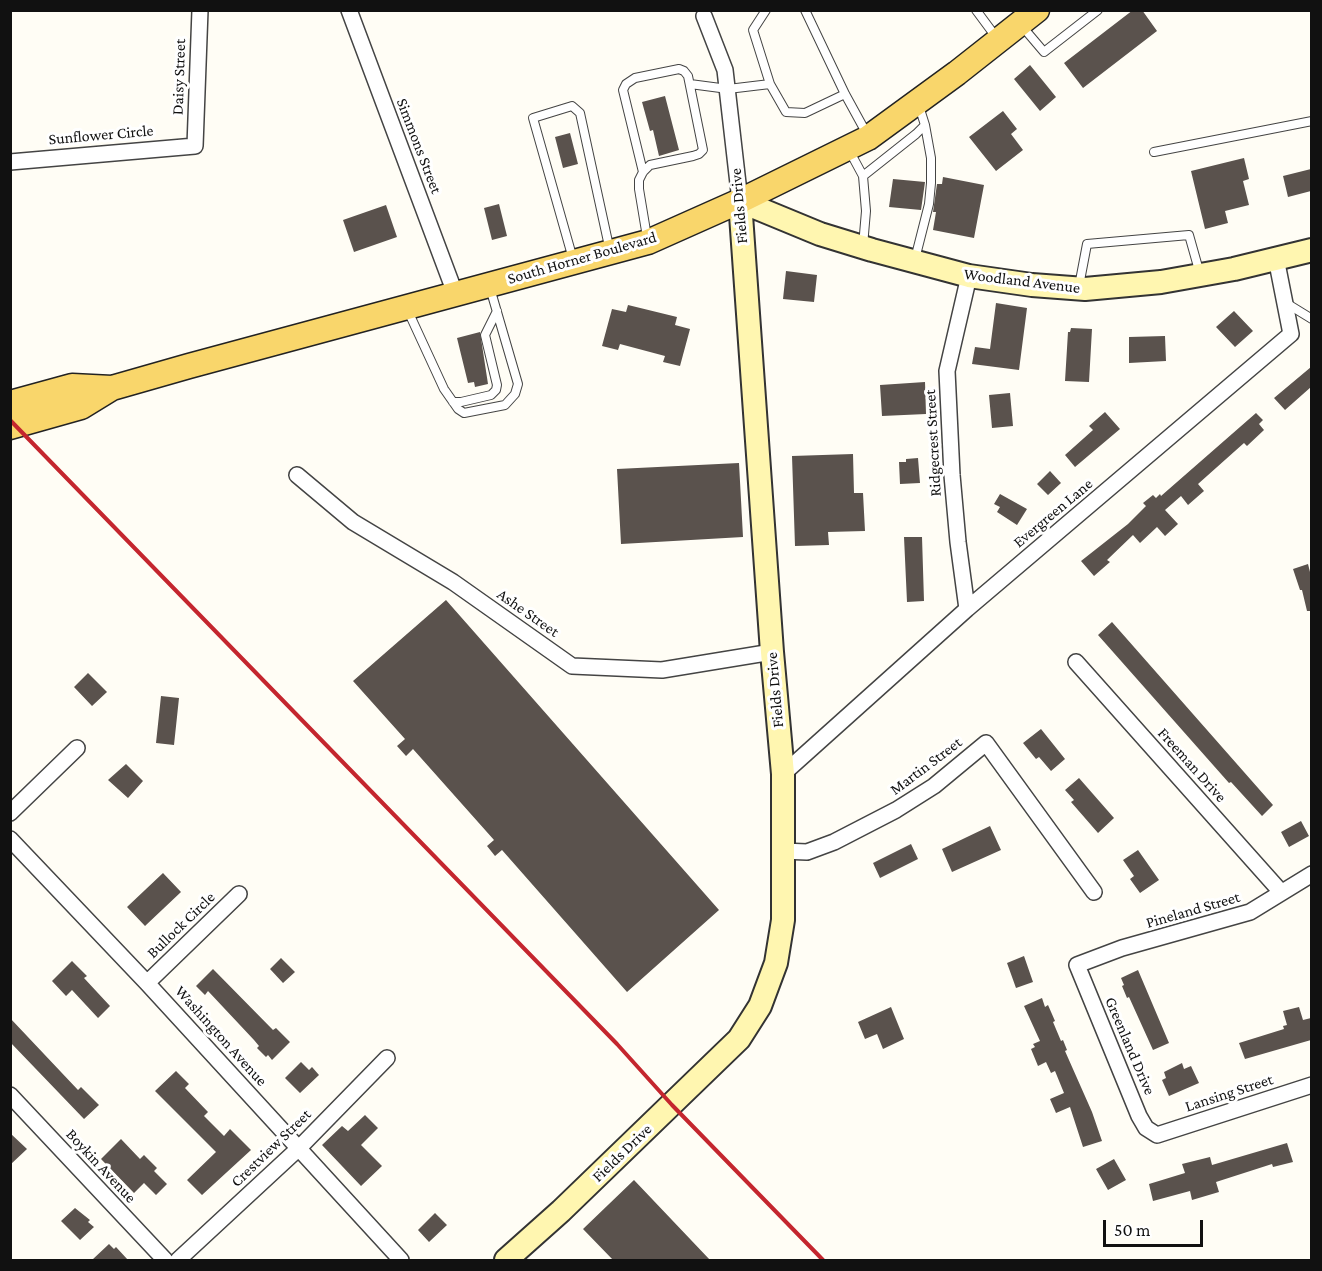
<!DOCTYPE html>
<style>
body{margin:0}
#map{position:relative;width:1322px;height:1271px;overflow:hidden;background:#fffdf5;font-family:"Crimson Pro",serif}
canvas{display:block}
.frame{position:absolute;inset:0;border:12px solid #111;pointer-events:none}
.scale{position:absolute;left:1103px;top:1220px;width:100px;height:27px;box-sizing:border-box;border:3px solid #111;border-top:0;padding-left:8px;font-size:18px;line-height:21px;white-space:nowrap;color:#111;-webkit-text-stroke:4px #fff;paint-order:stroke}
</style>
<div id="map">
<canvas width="1322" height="1271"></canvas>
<div class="frame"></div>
<div class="scale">50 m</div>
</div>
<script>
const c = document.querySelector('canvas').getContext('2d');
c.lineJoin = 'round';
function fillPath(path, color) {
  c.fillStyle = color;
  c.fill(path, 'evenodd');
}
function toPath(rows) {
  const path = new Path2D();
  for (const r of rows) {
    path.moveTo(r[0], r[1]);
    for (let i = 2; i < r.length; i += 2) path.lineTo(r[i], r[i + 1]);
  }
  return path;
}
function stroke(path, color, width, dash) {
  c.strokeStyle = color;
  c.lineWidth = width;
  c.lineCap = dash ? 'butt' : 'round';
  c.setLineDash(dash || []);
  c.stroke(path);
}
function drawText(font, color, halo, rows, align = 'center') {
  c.font = font + ' "Crimson Pro",serif';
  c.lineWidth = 6;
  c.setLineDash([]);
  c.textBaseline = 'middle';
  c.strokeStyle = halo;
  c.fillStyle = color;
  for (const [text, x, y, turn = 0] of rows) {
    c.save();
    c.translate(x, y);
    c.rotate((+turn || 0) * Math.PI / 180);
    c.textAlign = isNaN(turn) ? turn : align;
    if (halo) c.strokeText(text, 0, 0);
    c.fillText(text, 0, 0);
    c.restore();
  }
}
const building = toPath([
 [1133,10,1142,10,1157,31,1083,88,1064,63],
 [1030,65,1056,97,1040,111,1014,79],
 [665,96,679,150,659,156,653,130,650,131,642,102],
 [1003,111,1017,129,1011,134,1023,150,996,171,969,137],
 [570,133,578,164,563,168,555,137],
 [1244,158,1249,179,1243,181,1249,205,1225,211,1228,223,1205,229,1191,171],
 [1311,169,1311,191,1288,197,1283,176],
 [943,177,984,185,974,238,933,230,936,212,933,212,937,184,942,184],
 [893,179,925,182,921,210,889,207],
 [499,204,507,236,492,240,484,208],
 [386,205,397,237,354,252,343,220],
 [786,271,817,275,814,302,783,299],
 [996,303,1027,308,1019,370,972,364,975,347,990,349],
 [628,305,677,317,675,325,690,329,680,366,663,362,665,356,620,344,618,350,602,346,612,309,626,312],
 [1234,311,1253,331,1235,347,1216,327],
 [1071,328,1092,329,1089,382,1065,381,1068,332,1070,332],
 [480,332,488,384,475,387,474,382,468,383,457,338],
 [1165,336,1166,361,1129,363,1129,337],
 [1311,367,1311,387,1285,410,1274,398],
 [925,382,926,414,882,416,880,385],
 [1010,393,1013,426,992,428,989,395],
 [1105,412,1120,429,1075,467,1065,455,1093,430,1089,426],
 [1256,413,1263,420,1259,424,1264,430,1247,446,1244,443,1198,484,1204,491,1188,505,1181,496,1165,510,1178,524,1165,536,1157,527,1140,543,1133,535,1107,560,1110,562,1094,576,1081,561,1128,524,1146,506,1143,503,1153,495,1156,498,1160,494,1161,496],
 [853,454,854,493,863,493,865,531,828,532,829,545,795,546,792,456],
 [918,458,920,483,900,484,899,462,906,462,906,459],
 [739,463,743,537,621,544,617,469],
 [1050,471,1061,483,1048,495,1037,484],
 [1000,494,1027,509,1017,525,997,512,1000,507,994,504],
 [904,537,922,537,924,601,907,602],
 [1308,564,1311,576,1311,611,1307,611,1302,590,1300,590,1293,569],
 [446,600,719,910,627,992,502,850,495,856,487,846,494,840,413,749,406,756,397,746,405,739,353,681],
 [1112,622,1273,805,1262,816,1231,782,1229,783,1098,635],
 [88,673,107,692,92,706,74,687],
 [161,696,179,698,174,745,156,743],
 [1041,729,1065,759,1051,771,1039,757,1036,759,1023,743],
 [126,764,143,781,128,798,108,780],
 [1079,778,1114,818,1098,833,1071,802,1074,800,1065,790],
 [1301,821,1309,836,1289,847,1281,832],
 [990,826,1001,850,952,872,942,849],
 [911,844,918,859,880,878,873,863],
 [1138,850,1159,880,1140,893,1130,879,1134,876,1123,860],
 [163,873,181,892,145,926,127,907],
 [1024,956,1033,982,1016,988,1007,963],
 [281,958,295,972,283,983,270,969],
 [72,961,87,976,84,978,110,1006,98,1018,72,990,66,996,52,981],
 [213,969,273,1030,276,1028,290,1042,272,1060,268,1055,266,1057,257,1048,259,1046,254,1040,208,991,205,995,196,986],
 [1138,970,1169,1043,1153,1050,1129,997,1127,998,1122,986,1124,985,1121,978],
 [1042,998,1045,1007,1048,1005,1055,1021,1053,1022,1061,1041,1063,1040,1067,1050,1065,1051,1092,1112,1102,1141,1083,1147,1070,1107,1056,1113,1050,1099,1064,1093,1055,1071,1051,1073,1046,1062,1038,1066,1031,1049,1035,1047,1033,1044,1040,1041,1024,1006],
 [891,1007,904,1039,883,1049,877,1034,865,1039,858,1022],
 [1299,1007,1303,1020,1311,1018,1311,1040,1245,1059,1239,1043,1284,1029,1283,1026,1287,1025,1283,1011],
 [10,1018,78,1090,81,1087,99,1105,84,1119,10,1042],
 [301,1062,309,1070,312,1067,319,1075,300,1093,285,1078],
 [1182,1063,1184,1069,1191,1066,1199,1083,1169,1096,1162,1080,1166,1078,1164,1072],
 [176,1071,189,1084,185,1088,208,1112,204,1116,224,1136,230,1129,251,1150,202,1195,187,1180,216,1152,155,1091],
 [365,1115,378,1128,361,1145,382,1166,361,1186,322,1145,342,1126,348,1131],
 [10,1133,27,1149,10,1165],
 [121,1139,140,1159,144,1155,157,1168,154,1171,167,1184,156,1195,144,1183,134,1193,101,1159],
 [1287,1143,1293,1162,1273,1167,1272,1164,1216,1182,1219,1192,1192,1200,1190,1191,1153,1201,1149,1184,1185,1173,1182,1164,1210,1157,1212,1165],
 [1114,1159,1126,1180,1108,1190,1096,1169],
 [634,1180,710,1260,613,1260,583,1229],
 [75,1208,90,1220,88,1222,94,1227,80,1240,61,1221],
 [435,1213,447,1225,429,1242,418,1230],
 [109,1244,114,1249,116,1247,128,1260,92,1260]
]);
const lane = toPath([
 [766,10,753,30,770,84,786,112,805,113,845,94],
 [805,10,845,94,868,136],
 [976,10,996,37],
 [1021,25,1044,52,1098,10],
 [690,84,728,89,770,84],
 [849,150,863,176,866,211,863,246],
 [1154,152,1312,121],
 [643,172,623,90,626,84,635,78,679,69,684,71,688,76,703,150,699,154,693,156,650,165,643,172,639,180,639,189,647,237],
 [863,176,916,134,925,125,919,106],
 [573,259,533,118,572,106,580,113,610,251],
 [915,259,929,204,931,183,931,158,925,125],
 [1079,286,1087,244,1189,235,1200,274],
 [1286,303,1312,319],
 [408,311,444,389,458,409,464,413,505,405,515,394,518,384,490,288],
 [453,402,461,402,491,395,496,390,497,385,485,335,497,311]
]);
const street = toPath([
 [349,10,455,293],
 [704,16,725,70,740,201],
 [10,162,195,146,200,10],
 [297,475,353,522,453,582,572,666,662,670,772,652],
 [967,609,958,542,952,475,947,371,969,276],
 [1076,662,1281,892],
 [783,774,967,609,1291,334,1276,258],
 [10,813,77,748],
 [10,839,147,983,401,1260],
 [782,851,807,852,834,842,896,810,934,786,986,743,1094,892],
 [1312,874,1250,912,1122,948,1077,965,1139,1116,1146,1128,1157,1135,1312,1085],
 [147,983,239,894],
 [10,1095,165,1260],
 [178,1260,299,1148,387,1058]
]);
const secondary = toPath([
 [506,1260,561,1211,739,1039,760,1006,776,963,783,920,783,774,772,652,740,201,820,234,872,250,969,276,1032,285,1085,289,1161,282,1234,269,1312,250]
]);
const primary = toPath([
 [10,403,72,386,112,388],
 [10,427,81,407,112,388,189,366,648,242,740,201,868,138,957,73,1037,10]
]);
const rail = toPath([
 [10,420,617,1044,672,1105,823,1260]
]);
const streetNames = [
 ["Daisy Street",179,77,-88],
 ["Sunflower Circle",101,135,-5],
 ["Simmons Street",419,146,69],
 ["Fields Drive",739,206,-95],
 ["South Horner Boulevard",582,258,-16],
 ["Woodland Avenue",1022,281,7],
 ["Ridgecrest Street",933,443,-93],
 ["Evergreen Lane",1053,513,-40],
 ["Ashe Street",528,613,35],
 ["Fields Drive",775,690,-95],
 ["Freeman Drive",1192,765,48],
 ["Martin Street",926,766,-37],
 ["Pineland Street",1193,910,-16],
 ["Bullock Circle",181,925,-44],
 ["Washington Avenue",221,1036,48],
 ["Greenland Drive",1130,1046,67],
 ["Lansing Street",1229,1093,-18],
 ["Crestview Street",271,1148,-44],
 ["Fields Drive",622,1153,-44],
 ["Boykin Avenue",101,1166,47]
];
fillPath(building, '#5a524d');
stroke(lane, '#444', 10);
stroke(street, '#444', 18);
stroke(secondary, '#333', 26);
stroke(primary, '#222', 27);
stroke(lane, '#fff', 8);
stroke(street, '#fff', 15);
stroke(secondary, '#fff6b0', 22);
stroke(primary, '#f9d66b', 24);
stroke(rail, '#c4262e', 4);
drawText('16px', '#111', '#fff', streetNames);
</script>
